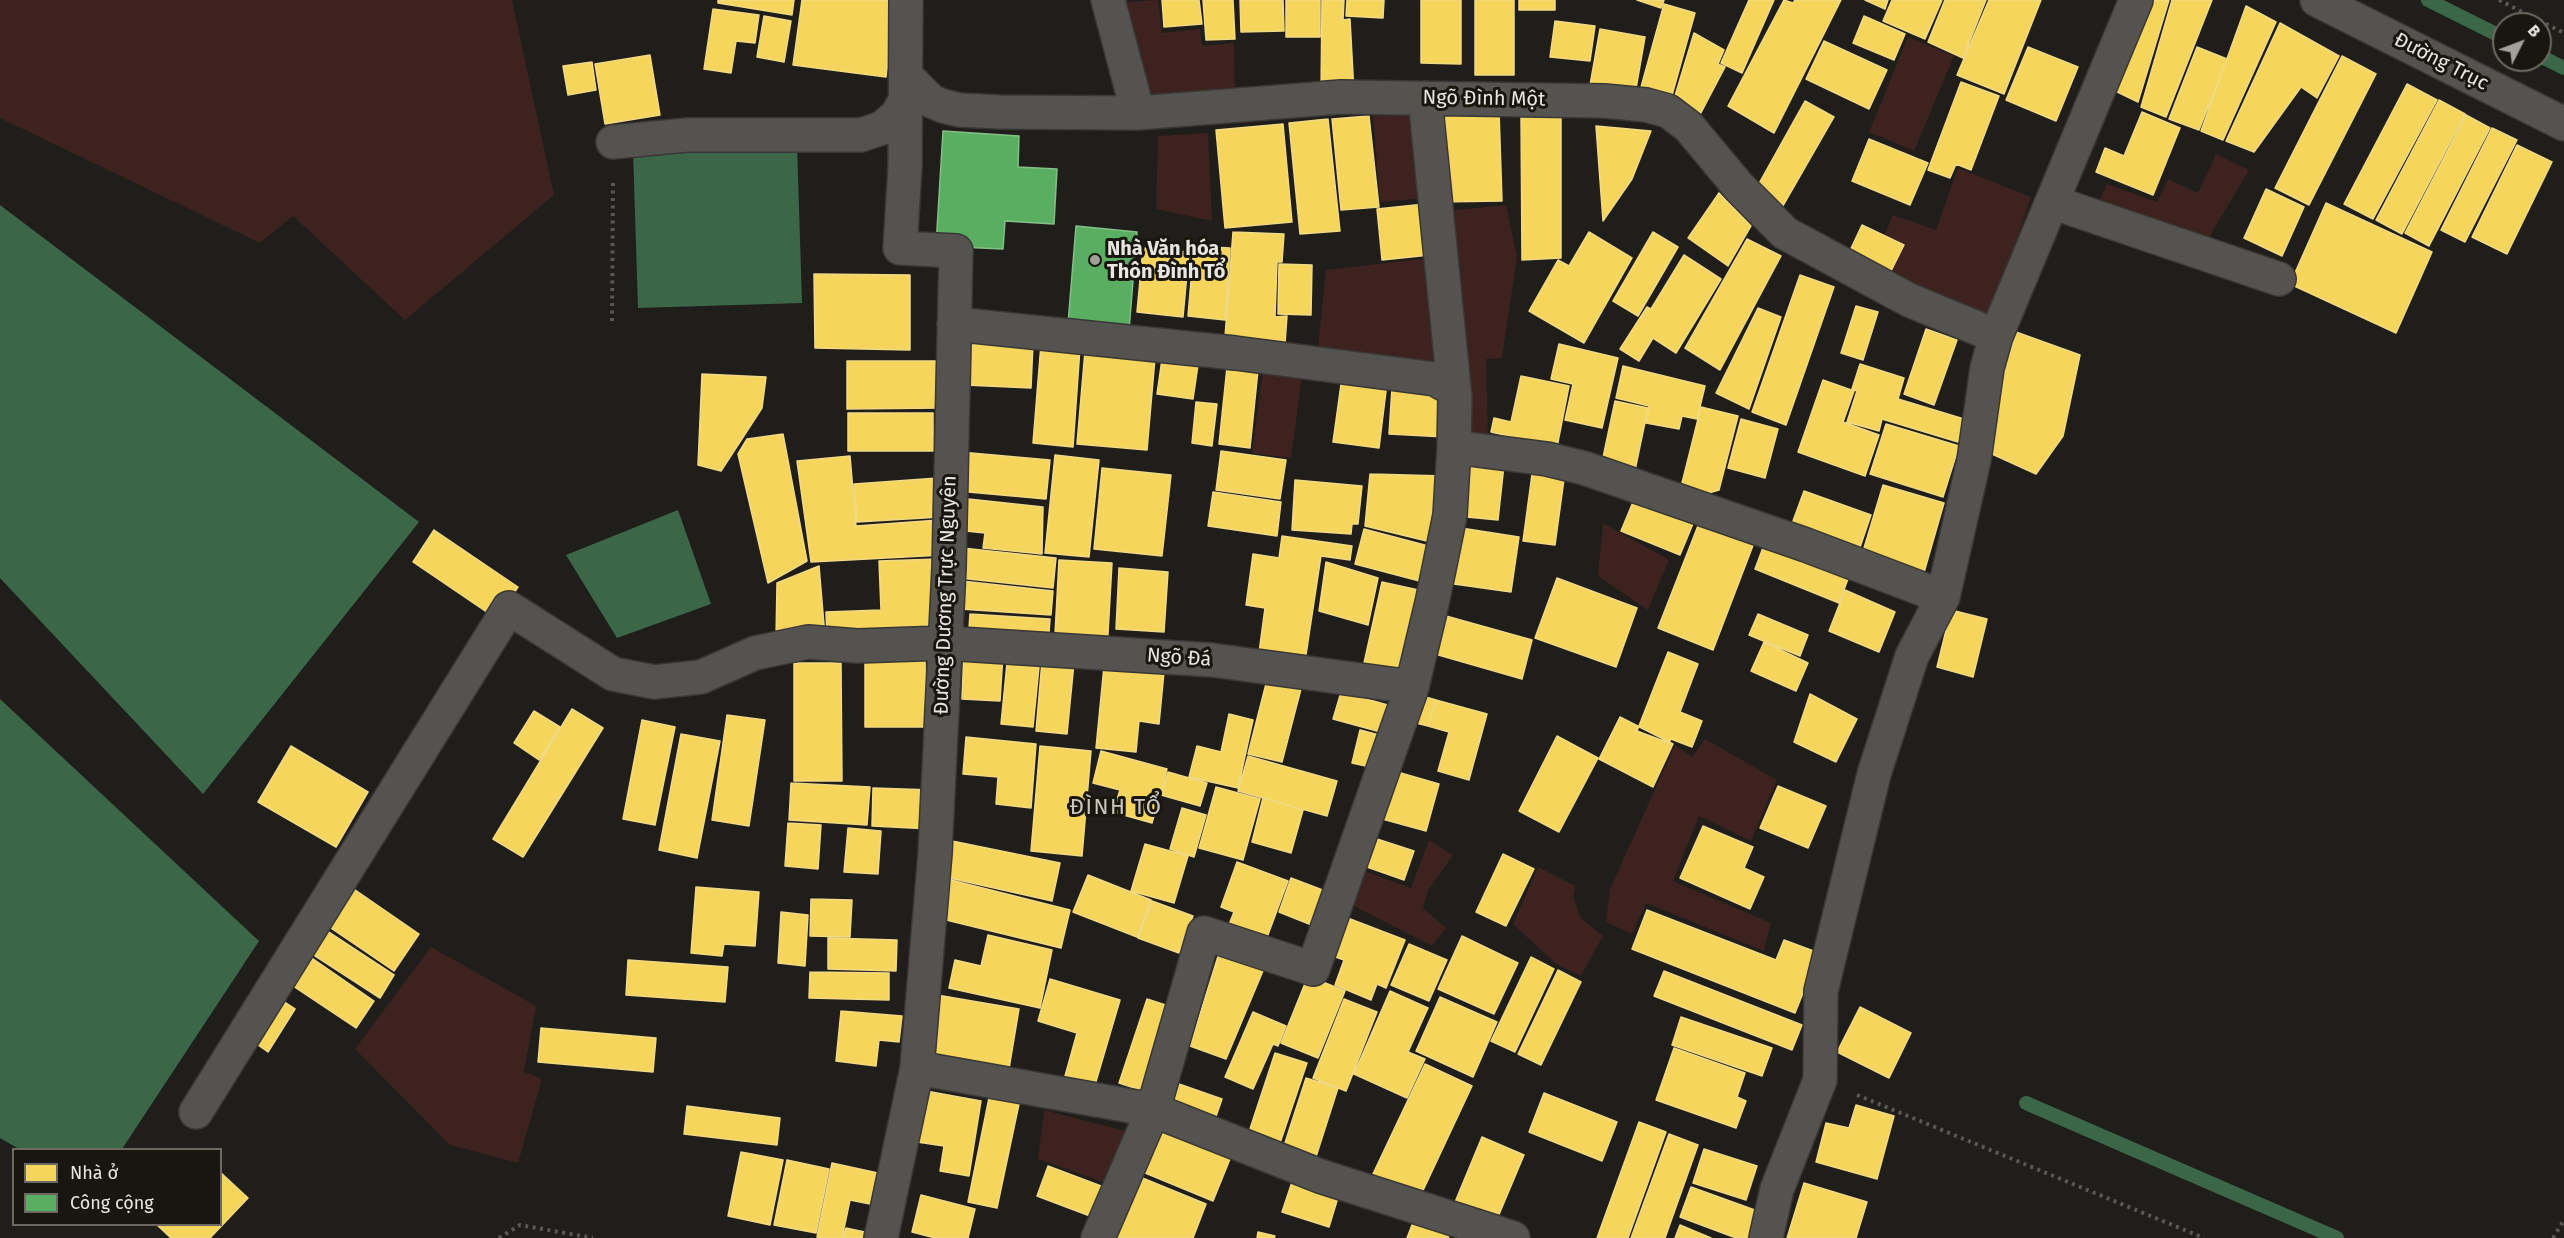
<!DOCTYPE html>
<meta charset="utf-8">
<style>
body{margin:0}
#map{position:relative;width:2564px;height:1238px;overflow:hidden;background:#201e1a;font-family:"Fira Sans",sans-serif}
canvas{display:block}
.legend{position:absolute;left:12px;top:1148px;width:210px;height:78px;box-sizing:border-box;background:#19160f;border:2px solid #6c6963;margin:0;padding:8px 10px;list-style:none;font-size:18px;color:#e8e6e1}
.legend li{display:flex;align-items:center;gap:12px;height:30px}
.legend b{width:30px;border:2px solid #6c6963}
.north{position:absolute;left:2492px;top:12px;width:60px;height:60px;box-sizing:border-box;background:#19160f;border:2px solid #6c6963;border-radius:50%;rotate:48deg;font-size:16px;font-weight:700;line-height:24px;text-align:center;color:#e8e6e1}
.north::after{content:'';display:block;margin:auto;width:21px;height:27px;background:#a2a09b;clip-path:polygon(50% 0,100% 100%,50% 72%,0 100%)}
</style>
<div id="map">
<canvas width="2564" height="1238"></canvas>
<ul class="legend">
<li><b style="height:16px;background:#f6d55c"></b>Nhà ở</li>
<li><b style="height:16px;background:#5aae61"></b>Công cộng</li>
</ul>
<div class="north">B</div>
</div>
<script>
const c = document.querySelector('canvas').getContext('2d');
c.lineJoin = 'round';
function fillPath(path, color) {
  c.fillStyle = color;
  c.fill(path, 'evenodd');
}
function toPath(rows) {
  const path = new Path2D();
  for (const r of rows) {
    path.moveTo(r[0], r[1]);
    for (let i = 2; i < r.length; i += 2) path.lineTo(r[i], r[i + 1]);
  }
  return path;
}
function stroke(path, color, width, dash) {
  c.strokeStyle = color;
  c.lineWidth = width;
  c.lineCap = dash ? 'butt' : 'round';
  c.setLineDash(dash || []);
  c.stroke(path);
}
function drawText(font, color, halo, rows, align = 'center') {
  c.font = font + ' "Fira Sans",sans-serif';
  c.lineWidth = 6;
  c.setLineDash([]);
  c.textBaseline = 'middle';
  c.strokeStyle = halo;
  c.fillStyle = color;
  for (const [text, x, y, turn = 0] of rows) {
    c.save();
    c.translate(x, y);
    c.rotate((+turn || 0) * Math.PI / 180);
    c.textAlign = isNaN(turn) ? turn : align;
    if (halo) c.strokeText(text, 0, 0);
    c.fillText(text, 0, 0);
    c.restore();
  }
}
const green = toPath([
 [0,0,512,0,554,195,405,320,293,216,260,243,0,118],
 [1158,0,1162,33,1200,29,1202,46,1234,43,1235,101,1148,106,1115,3],
 [1908,37,1954,56,1914,151,1869,132],
 [1416,115,1426,198,1380,202,1373,116],
 [1208,133,1212,221,1156,209,1158,136],
 [2216,154,2249,170,2204,246,2095,211,2107,184,2157,202,2168,179,2198,193],
 [1958,168,2031,197,2011,259,1993,308,1986,316,1864,282,1893,215,1936,230],
 [1506,205,1517,257,1502,358,1486,359,1488,439,1462,435,1447,211],
 [1430,258,1448,375,1317,358,1326,270],
 [1263,369,1302,375,1291,458,1252,453],
 [1603,523,1669,560,1648,610,1598,576],
 [1705,739,1777,780,1751,841,1699,816,1673,881,1771,923,1764,951,1646,903,1632,934,1606,922,1610,889,1675,745,1692,757],
 [1429,840,1453,855,1428,890,1423,908,1446,928,1432,946,1344,901,1358,869,1411,888],
 [1538,867,1575,886,1573,897,1581,918,1603,936,1581,976,1556,964,1513,924],
 [431,947,536,1006,524,1072,542,1079,518,1163,450,1145,355,1049],
 [1044,1110,1133,1133,1114,1186,1038,1159]
]);
const water = toPath([
 [797,144,802,303,638,308,633,150],
 [0,205,419,522,203,794,0,578],
 [678,510,711,604,617,638,566,555],
 [0,699,259,941,122,1149,19,1149,0,1138]
]);
const homes = toPath([
 [718,0,794,0,792,15,718,3,718,0],
 [802,0,896,0,886,77,793,65,802,0],
 [1162,0,1199,0,1202,24,1164,27,1162,0],
 [1203,0,1233,0,1235,39,1206,40,1203,0],
 [1240,0,1283,0,1284,31,1241,32,1240,0],
 [1286,0,1320,0,1320,37,1286,37,1286,0],
 [1322,0,1344,0,1343,20,1350,19,1354,93,1321,95,1322,0],
 [1347,0,1384,0,1383,18,1346,16,1347,0],
 [1421,0,1461,0,1461,64,1421,63,1421,0],
 [1475,0,1514,0,1514,75,1475,75,1475,0],
 [1519,0,1555,0,1555,10,1519,10,1519,0],
 [1637,0,1664,0,1661,8,1637,0],
 [1749,0,1774,0,1742,73,1721,63,1749,0],
 [1784,0,1793,3,1795,0,1841,0,1774,133,1728,106,1784,0],
 [1865,0,1888,0,1885,9,1865,0],
 [1892,0,1942,0,1925,39,1883,21,1892,0],
 [1945,0,1986,0,1963,58,1928,42,1945,0],
 [1989,0,2041,0,2004,94,1957,75,1989,0],
 [2142,0,2169,0,2138,102,2107,87,2142,0],
 [2172,0,2212,0,2166,117,2141,107,2172,0],
 [1664,4,1695,13,1669,106,1638,98,1664,4],
 [2246,6,2276,22,2223,140,2201,131,2246,6],
 [713,9,759,15,755,43,736,41,731,73,704,69,713,9],
 [764,16,791,21,784,62,757,57,764,16],
 [1864,16,1905,34,1894,60,1853,43,1864,16],
 [1555,21,1595,26,1590,61,1550,57,1555,21],
 [2280,23,2339,56,2317,98,2301,87,2254,152,2226,141,2280,23],
 [1600,29,1645,37,1634,100,1589,91,1600,29],
 [1694,33,1724,50,1718,64,1725,67,1693,128,1671,109,1694,33],
 [1824,41,1887,70,1869,109,1806,79,1824,41],
 [2028,47,2078,67,2056,121,2006,100,2028,47],
 [2197,47,2227,59,2199,130,2169,119,2197,47],
 [650,55,660,115,605,124,595,64,650,55],
 [2342,56,2376,74,2309,205,2275,188,2342,56],
 [592,62,596,90,568,95,563,66,592,62],
 [1961,82,1999,96,1971,170,1956,164,1950,178,1928,170,1961,82],
 [2407,84,2437,100,2373,219,2344,204,2407,84],
 [2439,100,2465,114,2402,234,2376,220,2439,100],
 [1805,101,1834,117,1776,218,1752,196,1805,101],
 [1499,111,1502,201,1438,202,1435,113,1499,111],
 [2142,112,2180,128,2153,195,2096,172,2105,148,2124,156,2142,112],
 [1521,113,1561,113,1561,258,1522,260,1521,113],
 [2466,115,2490,128,2429,246,2405,233,2466,115],
 [1369,116,1379,207,1341,210,1332,119,1369,116],
 [1328,119,1340,231,1300,234,1289,123,1328,119],
 [1283,124,1292,222,1225,228,1216,130,1283,124],
 [1596,126,1651,131,1632,179,1603,221,1596,126],
 [2492,128,2517,140,2465,242,2441,230,2492,128],
 [1869,139,1928,163,1910,205,1852,181,1869,139],
 [2517,145,2552,162,2507,254,2472,237,2517,145],
 [2266,189,2304,207,2282,256,2244,238,2266,189],
 [1719,193,1751,226,1728,266,1688,238,1719,193],
 [2326,203,2432,252,2396,333,2290,284,2326,203],
 [1425,204,1430,255,1382,260,1377,209,1425,204],
 [1862,225,1904,245,1887,279,1846,259,1862,225],
 [1233,232,1284,234,1282,262,1277,262,1275,317,1287,316,1284,357,1224,350,1233,232],
 [1589,232,1632,258,1584,343,1529,311,1558,260,1569,266,1589,232],
 [1653,232,1678,247,1638,316,1613,301,1653,232],
 [1747,239,1781,256,1720,370,1685,348,1747,239],
 [1194,246,1230,248,1225,320,1188,316,1194,246],
 [1143,248,1189,252,1183,317,1137,312,1143,248],
 [1684,255,1721,279,1676,353,1653,338,1639,361,1620,349,1647,307,1651,309,1684,255],
 [1279,264,1312,265,1311,315,1278,314,1279,264],
 [814,274,910,275,910,350,815,348,814,274],
 [1800,275,1834,287,1786,425,1752,412,1800,275],
 [1856,306,1878,312,1863,360,1841,353,1856,306],
 [1758,308,1781,317,1749,409,1716,393,1758,308],
 [1926,329,1957,340,1934,405,1904,394,1926,329],
 [2016,332,2080,355,2063,436,2036,474,1981,449,2016,332],
 [967,341,1033,344,1031,388,965,385,967,341],
 [1041,344,1080,348,1073,447,1033,443,1041,344],
 [1559,344,1618,358,1602,428,1565,420,1573,384,1551,379,1559,344],
 [1085,351,1155,358,1147,450,1077,444,1085,351],
 [1162,359,1198,365,1193,399,1157,394,1162,359],
 [847,361,941,361,941,408,847,409,847,361],
 [1860,364,1904,378,1898,399,1964,419,1958,442,1882,419,1879,431,1847,422,1857,391,1852,389,1860,364],
 [1623,366,1705,386,1697,419,1682,416,1679,429,1646,423,1649,406,1616,398,1623,366],
 [1227,367,1258,370,1250,448,1219,444,1227,367],
 [702,374,766,377,762,408,721,471,698,465,702,374],
 [1521,376,1569,386,1557,447,1491,432,1494,418,1511,422,1521,376],
 [1342,377,1387,383,1379,448,1333,442,1342,377],
 [1823,380,1854,391,1843,422,1879,435,1865,476,1798,452,1823,380],
 [1392,388,1447,392,1445,437,1389,434,1392,388],
 [1615,401,1648,408,1634,475,1601,467,1615,401],
 [1196,402,1217,404,1212,446,1192,443,1196,402],
 [1701,407,1738,416,1719,490,1698,496,1682,483,1701,407],
 [848,413,933,413,933,451,848,451,848,413],
 [1741,419,1778,429,1765,478,1728,468,1741,419],
 [1886,424,1959,446,1943,497,1870,474,1886,424],
 [783,434,807,561,768,583,738,454,747,439,783,434],
 [1221,451,1286,460,1280,499,1216,490,1221,451],
 [1464,451,1505,456,1498,520,1456,516,1464,451],
 [960,452,1050,460,1046,499,957,491,960,452],
 [1055,455,1099,460,1089,557,1045,553,1055,455],
 [850,456,856,526,939,520,943,555,811,562,797,461,850,456],
 [1533,467,1565,472,1555,545,1523,541,1533,467],
 [1102,468,1171,475,1162,556,1094,549,1102,468],
 [1370,474,1445,476,1435,543,1365,526,1370,474],
 [938,478,941,517,857,522,854,484,938,478],
 [1295,480,1362,486,1358,524,1352,524,1351,534,1292,530,1295,480],
 [1883,485,1944,503,1923,576,1861,558,1883,485],
 [1638,490,1697,514,1680,555,1621,531,1638,490],
 [1804,491,1871,515,1857,556,1789,532,1804,491],
 [1213,492,1281,502,1277,536,1208,526,1213,492],
 [959,498,1043,507,1042,554,983,548,985,533,956,530,959,498],
 [1703,513,1757,535,1713,650,1658,628,1703,513],
 [1461,528,1519,537,1511,592,1454,584,1461,528],
 [1364,529,1436,548,1427,583,1355,564,1364,529],
 [434,530,518,587,497,619,413,562,434,530],
 [1768,534,1852,568,1839,603,1755,569,1768,534],
 [1282,536,1352,546,1350,560,1321,556,1304,668,1258,660,1265,608,1246,605,1253,554,1279,558,1282,536],
 [962,548,1056,558,1053,588,959,578,962,548],
 [938,559,941,635,827,639,826,612,881,610,879,561,938,559],
 [1059,560,1112,563,1107,651,1055,634,1059,560],
 [1326,562,1378,578,1368,625,1319,611,1326,562],
 [819,566,825,637,776,639,777,583,819,566],
 [1119,568,1168,572,1164,632,1116,629,1119,568],
 [1557,578,1637,608,1616,667,1535,638,1557,578],
 [962,581,1053,591,1051,615,960,609,962,581],
 [1382,582,1423,591,1404,673,1364,663,1382,582],
 [1845,590,1895,612,1879,652,1829,631,1845,590],
 [1951,610,1987,619,1973,677,1937,667,1951,610],
 [970,614,1050,619,1048,647,968,642,970,614],
 [1439,614,1532,640,1522,679,1428,652,1439,614],
 [1758,614,1808,635,1800,656,1749,635,1758,614],
 [1764,642,1808,663,1796,691,1751,671,1764,642],
 [964,651,1003,654,1000,701,962,699,964,651],
 [1668,652,1698,664,1680,712,1702,721,1692,747,1671,739,1669,743,1637,731,1668,652],
 [1008,653,1040,657,1033,727,1001,724,1008,653],
 [865,658,925,658,926,727,865,727,865,658],
 [1042,661,1074,663,1067,734,1036,731,1042,661],
 [794,663,841,663,842,781,794,781,794,663],
 [1104,666,1164,672,1159,724,1139,721,1136,752,1096,748,1104,666],
 [1268,676,1302,685,1282,762,1248,754,1268,676],
 [1341,692,1395,707,1388,734,1333,719,1341,692],
 [1412,693,1436,700,1428,726,1404,720,1412,693],
 [1810,694,1857,719,1836,762,1794,742,1810,694],
 [1436,700,1487,714,1469,780,1438,771,1449,732,1428,726,1436,700],
 [572,709,603,728,523,857,493,839,572,709],
 [534,711,560,727,539,760,514,743,534,711],
 [1229,714,1253,720,1238,788,1189,777,1197,746,1221,752,1229,714],
 [727,715,765,720,749,826,712,820,727,715],
 [1620,717,1673,744,1653,787,1599,759,1620,717],
 [642,720,675,727,655,825,623,819,642,720],
 [1360,730,1387,737,1379,769,1352,763,1360,730],
 [681,734,720,741,697,858,659,850,681,734],
 [1557,736,1598,758,1559,832,1519,811,1557,736],
 [966,737,1036,744,1031,808,996,804,998,777,963,774,966,737],
 [291,746,368,792,336,847,258,802,291,746],
 [1040,746,1091,751,1082,856,1031,851,1040,746],
 [1101,751,1167,769,1152,823,1113,812,1120,790,1093,783,1101,751],
 [1248,756,1337,781,1327,816,1238,791,1248,756],
 [1387,769,1439,784,1426,831,1375,817,1387,769],
 [1168,772,1207,783,1200,806,1161,795,1168,772],
 [791,783,870,787,867,825,789,820,791,783],
 [1778,786,1826,806,1808,848,1760,828,1778,786],
 [1216,787,1260,799,1243,860,1199,848,1216,787],
 [873,788,933,790,931,829,872,826,873,788],
 [1263,798,1303,810,1291,853,1252,842,1263,798],
 [1182,808,1206,815,1194,857,1170,849,1182,808],
 [788,823,821,825,818,869,785,866,788,823],
 [1703,826,1753,847,1744,868,1764,877,1750,909,1680,878,1703,826],
 [848,828,881,831,878,874,844,872,848,828],
 [1377,839,1414,851,1404,880,1367,867,1377,839],
 [952,841,1060,863,1052,901,945,877,952,841],
 [1145,844,1188,856,1174,903,1131,891,1145,844],
 [1503,854,1534,869,1506,926,1476,912,1503,854],
 [1237,862,1288,881,1266,940,1228,927,1234,912,1221,907,1237,862],
 [1088,875,1151,900,1137,937,1073,912,1088,875],
 [1291,878,1333,894,1319,928,1279,912,1291,878],
 [947,879,1070,910,1061,948,938,918,947,879],
 [348,885,419,934,394,971,322,922,348,885],
 [696,887,759,892,755,946,724,944,722,956,691,953,696,887],
 [811,899,852,900,850,937,810,936,811,899],
 [1152,901,1193,916,1179,953,1138,938,1152,901],
 [1647,910,1776,960,1784,940,1819,953,1795,1013,1632,949,1647,910],
 [781,912,808,915,805,966,778,963,781,912],
 [1345,917,1405,940,1386,988,1377,984,1371,1000,1335,985,1344,960,1330,955,1345,917],
 [321,927,394,975,380,998,306,950,321,927],
 [988,935,1052,950,1040,1008,949,988,955,960,981,966,988,935],
 [1462,936,1518,963,1494,1014,1438,989,1462,936],
 [828,938,897,940,896,971,828,969,828,938],
 [1409,944,1447,960,1429,1001,1391,985,1409,944],
 [1220,950,1265,966,1226,1059,1190,1046,1220,950],
 [306,954,374,1001,356,1028,287,982,306,954],
 [1531,957,1554,969,1515,1052,1491,1041,1531,957],
 [628,960,728,967,725,1002,626,995,628,960],
 [1558,970,1581,982,1541,1065,1518,1054,1558,970],
 [1664,971,1802,1025,1792,1050,1654,996,1664,971],
 [810,972,889,973,889,1000,809,998,810,972],
 [1308,976,1345,991,1318,1058,1281,1043,1308,976],
 [1050,979,1120,1000,1095,1085,1065,1076,1077,1033,1038,1021,1050,979],
 [1390,991,1428,1008,1408,1052,1425,1059,1407,1098,1354,1074,1390,991],
 [937,995,1019,1009,1009,1069,927,1055,937,995],
 [275,996,295,1009,268,1052,248,1038,275,996],
 [1440,997,1497,1022,1473,1077,1416,1051,1440,997],
 [1147,999,1178,1009,1150,1093,1119,1083,1147,999],
 [1344,999,1377,1012,1346,1091,1313,1078,1344,999],
 [1860,1007,1911,1033,1889,1078,1837,1052,1860,1007],
 [841,1011,902,1016,899,1042,879,1040,876,1066,836,1061,841,1011],
 [1253,1012,1286,1026,1278,1046,1273,1044,1253,1089,1225,1077,1253,1012],
 [1681,1017,1772,1048,1762,1076,1672,1045,1681,1017],
 [541,1028,656,1038,653,1072,538,1062,541,1028],
 [1674,1048,1745,1073,1737,1097,1746,1101,1736,1128,1656,1100,1674,1048],
 [1275,1053,1307,1063,1277,1152,1246,1141,1275,1053],
 [1425,1064,1472,1086,1419,1199,1372,1176,1425,1064],
 [1306,1078,1338,1088,1314,1163,1282,1152,1306,1078],
 [1179,1084,1222,1099,1213,1125,1171,1110,1179,1084],
 [926,1091,981,1101,969,1176,940,1171,944,1146,917,1142,926,1091],
 [1544,1093,1617,1122,1602,1161,1529,1132,1544,1093],
 [989,1098,1019,1104,997,1208,968,1202,989,1098],
 [1856,1105,1894,1116,1877,1179,1816,1162,1826,1123,1849,1128,1856,1105],
 [687,1106,780,1118,777,1145,684,1134,687,1106],
 [1158,1119,1234,1149,1213,1201,1138,1170,1158,1119],
 [1639,1122,1666,1132,1628,1238,1597,1238,1639,1122],
 [1669,1134,1698,1145,1665,1238,1631,1238,1669,1134],
 [1482,1137,1524,1155,1495,1224,1453,1207,1482,1137],
 [1704,1149,1757,1166,1746,1200,1693,1183,1704,1149],
 [741,1152,783,1160,770,1225,728,1216,741,1152],
 [787,1160,829,1169,816,1233,774,1225,787,1160],
 [832,1163,887,1175,880,1206,850,1200,842,1238,820,1238,817,1237,832,1163],
 [1048,1166,1109,1189,1098,1219,1037,1196,1048,1166],
 [220,1172,248,1198,210,1238,171,1238,156,1224,220,1224,220,1172],
 [1294,1176,1340,1191,1329,1227,1282,1212,1294,1176],
 [1140,1177,1206,1204,1193,1238,1116,1238,1140,1177],
 [1804,1183,1867,1202,1856,1238,1787,1238,1804,1183],
 [1691,1187,1763,1213,1754,1238,1736,1238,1680,1217,1691,1187],
 [921,1195,975,1209,968,1238,935,1238,912,1232,921,1195],
 [1417,1212,1453,1226,1448,1238,1407,1238,1417,1212],
 [1680,1225,1711,1238,1675,1238,1680,1225],
 [846,1228,874,1234,873,1238,843,1238,846,1228],
 [1258,1232,1275,1236,1274,1238,1257,1238,1258,1232]
]);
const public = toPath([
 [943,131,1019,136,1018,167,1057,169,1054,224,1005,221,1003,249,936,246,943,131],
 [1076,226,1137,232,1129,330,1068,324,1076,226]
]);
const stream = toPath([
 [2428,0,2504,38],
 [2540,56,2564,68],
 [2026,1103,2337,1238]
]);
const path = toPath([
 [2499,0,2564,33],
 [612,321,613,181],
 [1857,1095,2204,1238],
 [499,1238,520,1225,593,1238],
 [2553,1238,2564,1220]
]);
const minor = toPath([
 [1108,0,1138,113],
 [2317,0,2564,124],
 [906,76,931,101,943,106,959,110,1000,112,1138,113,1341,97,1604,101,1646,105,1668,111,1689,127,1739,187,1785,233,1909,300,1996,336],
 [613,142,687,135,861,135,882,128,897,115,906,99],
 [2052,202,2279,279],
 [954,324,1235,353,1435,379,1453,389,1455,397],
 [1454,447,1547,459,1584,468,1806,545,1943,597],
 [917,1068,1153,1110,1320,1176,1513,1238],
 [196,1112,509,608,613,674,654,682,701,677,755,653,808,642,857,646,944,643,1212,660,1412,687],
 [881,1238,917,1068,935,853,949,568,956,251,900,248,905,167,906,0],
 [1098,1238,1153,1110,1204,933,1313,969,1412,687,1432,603,1450,515,1454,447,1455,397,1425,98],
 [1766,1238,1777,1189,1820,1080,1821,991,1874,774,1912,656,1943,597,1974,460,1987,368,1996,336,2136,0]
]);
const markers = [
 [1095,260,6,"#a2a09b"]
];
const streetNames = [
 ["Đường Trục",2441,62,27],
 ["Ngõ Đình Một",1484,99,1],
 ["Đường Dương Trực Nguyên",946,595,-88],
 ["Ngõ Đá",1179,658,4]
];
const poiNames = [
 ["Nhà Văn hóa",1107,249],
 ["Thôn Đình Tổ",1107,272]
];
const quarterNames = [
 ["ĐÌNH TỔ",1116,808]
];
fillPath(green, '#3d221f');
fillPath(water, '#3c6648');
fillPath(homes, '#f6d55c');
stroke(homes, '#f2da84', 1.5);
fillPath(public, '#5aae61');
stroke(public, '#85bf87', 1.5);
stroke(stream, '#3c6648', 14);
stroke(minor, '#393836', 36);
stroke(path, '#595855', 4, [3, 4.5]);
stroke(minor, '#545350', 33);
for (const [x, y, r, color] of markers) {
  const dot = new Path2D();
  dot.arc(x, y, r, 0, 2 * Math.PI);
  c.fillStyle = color;
  c.fill(dot);
  stroke(dot, '#19160f', 2);
}
drawText('20px', '#e8e6e1', '#19160f', streetNames);
drawText('bold 20px', '#e8e6e1', '#19160f', poiNames, 'left');
c.letterSpacing = '1.5px';
drawText('22px', '#cbc7bc', '#19160f', quarterNames);
c.letterSpacing = '0px';
</script>
